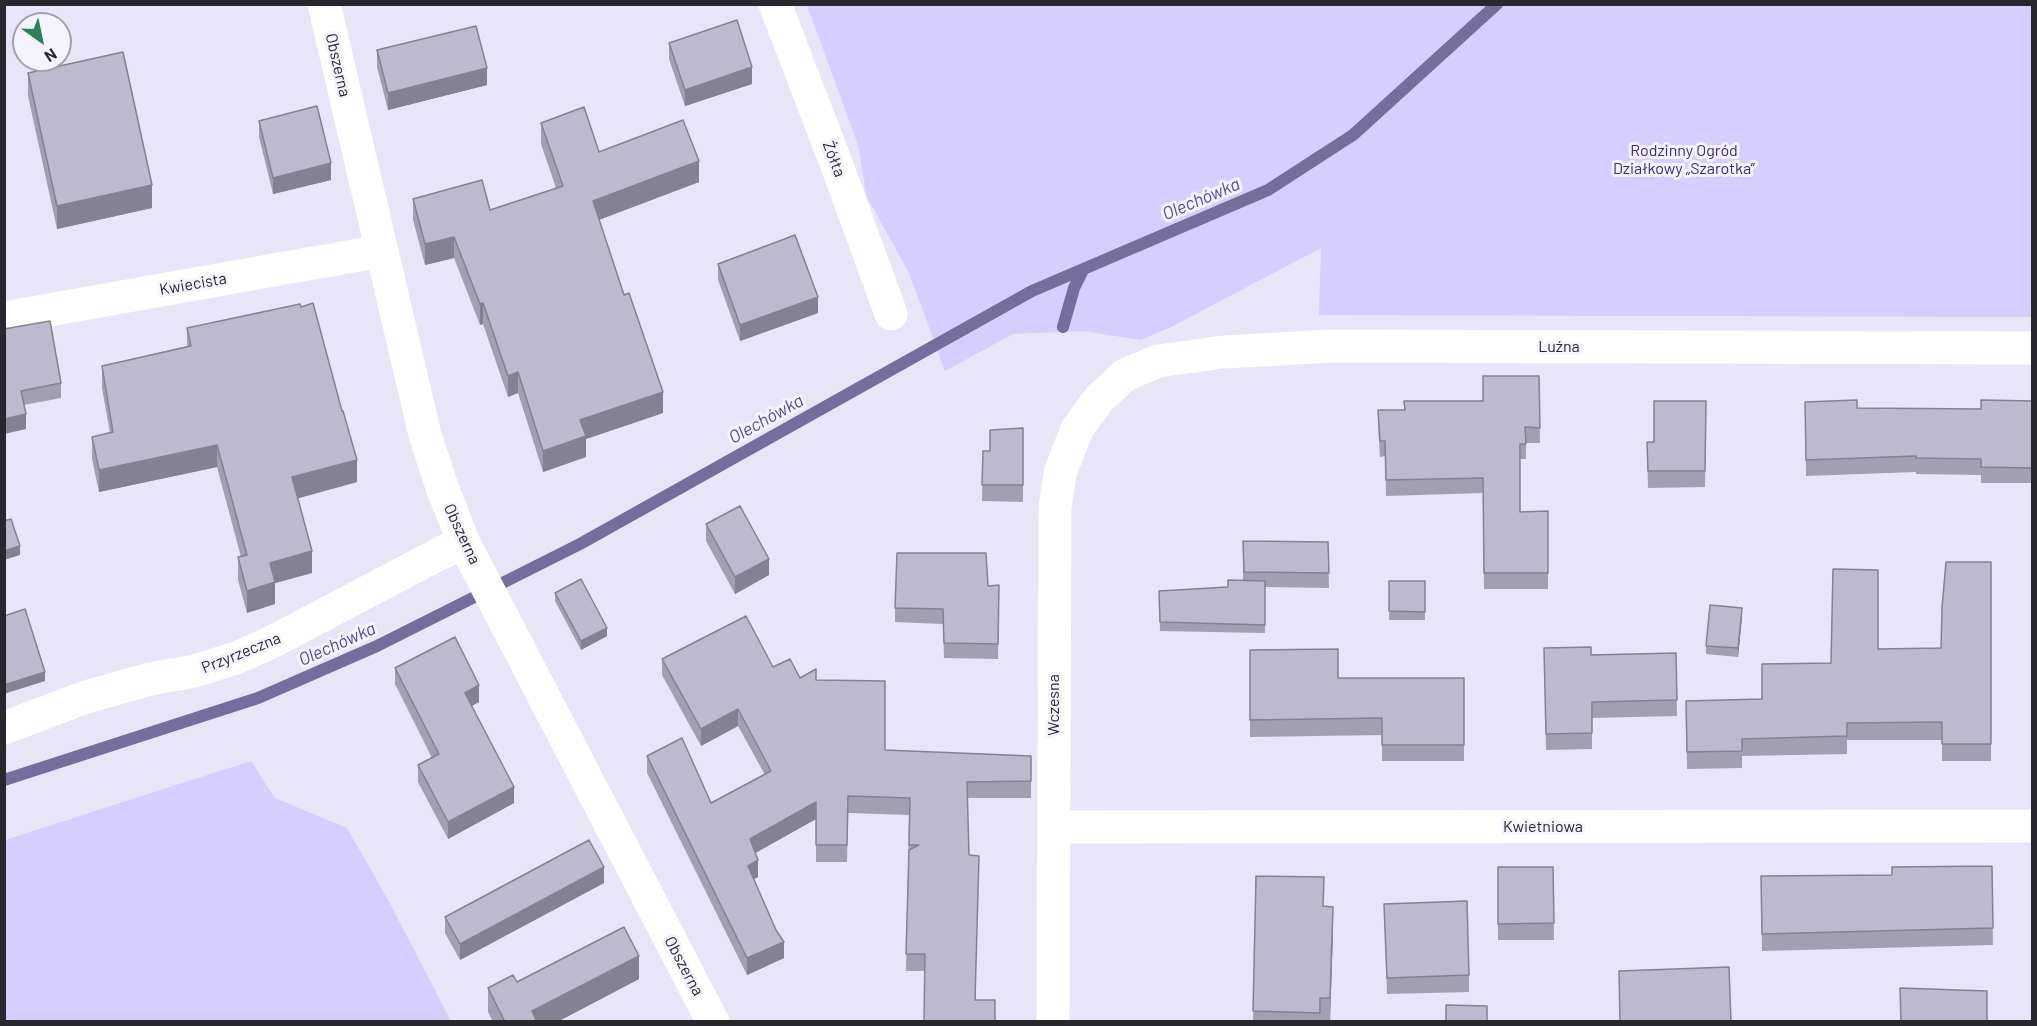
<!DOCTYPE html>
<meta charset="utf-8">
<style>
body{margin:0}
#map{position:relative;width:2037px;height:1026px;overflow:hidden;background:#e7e5f8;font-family:Barlow,sans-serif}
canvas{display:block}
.frame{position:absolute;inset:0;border:6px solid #28272e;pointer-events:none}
.north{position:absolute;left:12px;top:12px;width:60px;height:60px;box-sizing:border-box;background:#f4f3ff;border:2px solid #a2a1ab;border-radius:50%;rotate:147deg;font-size:16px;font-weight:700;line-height:24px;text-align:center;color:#28272e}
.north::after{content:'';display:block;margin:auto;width:21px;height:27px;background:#2d8255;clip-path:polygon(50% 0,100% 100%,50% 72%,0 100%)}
</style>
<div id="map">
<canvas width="2037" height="1026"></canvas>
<div class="frame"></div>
<div class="north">N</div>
</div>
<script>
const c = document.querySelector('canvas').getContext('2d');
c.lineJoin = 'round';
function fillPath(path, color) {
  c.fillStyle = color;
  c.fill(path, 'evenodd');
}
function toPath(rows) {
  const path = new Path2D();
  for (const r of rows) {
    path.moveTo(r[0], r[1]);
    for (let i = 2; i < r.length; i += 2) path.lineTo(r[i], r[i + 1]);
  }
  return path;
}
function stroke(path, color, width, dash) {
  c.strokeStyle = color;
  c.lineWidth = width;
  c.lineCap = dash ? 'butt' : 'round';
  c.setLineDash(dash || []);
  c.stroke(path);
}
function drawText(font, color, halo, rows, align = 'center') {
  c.font = font + ' Barlow,sans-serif';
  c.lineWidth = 6;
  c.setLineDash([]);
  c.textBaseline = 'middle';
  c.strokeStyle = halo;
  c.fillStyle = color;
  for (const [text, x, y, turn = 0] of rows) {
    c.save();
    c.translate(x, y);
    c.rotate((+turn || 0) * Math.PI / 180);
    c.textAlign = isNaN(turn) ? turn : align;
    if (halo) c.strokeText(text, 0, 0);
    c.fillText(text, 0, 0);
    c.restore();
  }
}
const green = toPath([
 [807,5,2032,5,2032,317,1319,315,1321,248,1173,326,1141,340,1083,331,1013,334,945,371,909,273,867,197,858,145],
 [251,761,275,798,347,828,387,898,451,1021,5,1021,5,840]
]);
const stream = toPath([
 [1063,327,1074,288,1083,270],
 [4,780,258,698,377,646,580,544,1032,291,1268,190,1353,135,1497,4]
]);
const street = toPath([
 [324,4,425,435,442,487,464,543,713,1022],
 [775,4,836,163,891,314],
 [4,318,381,251],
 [4,728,86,697,154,678,191,672,236,658,270,643,441,553,464,543],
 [1054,827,2032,826],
 [1053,1022,1055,508,1060,473,1077,429,1099,399,1125,375,1158,361,1224,352,1332,346,2032,348]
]);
const wall = toPath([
 [669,43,752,84,685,106,669,59],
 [377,50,487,85,388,110,377,67],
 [28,73,152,208,57,229,28,96],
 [259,121,331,180,273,194,259,137],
 [541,123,599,152,699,182,599,220,663,413,586,439,586,457,543,472,518,393,508,397,483,324,480,325,454,258,425,265,413,220,413,199,490,210,556,188,541,144],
 [718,264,818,313,740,341,718,280],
 [187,328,357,482,298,498,312,573,275,583,275,604,247,613,238,580,238,557,241,557,217,467,99,492,92,459,92,437,110,433,102,388,102,366,187,346],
 [4,329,61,383,61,398,24,405,26,429],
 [1539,376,1540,443,1526,443,1526,459,1520,459,1520,512,1548,511,1548,589,1484,589,1483,493,1386,496,1385,456,1380,457,1378,426,1378,410,1404,410,1404,401,1483,401],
 [1706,401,1705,487,1648,488,1647,442,1654,442],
 [2032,401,2032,483,1981,483,1981,475,1916,474,1916,472,1806,476,1805,402,1857,408,1981,409],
 [1023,428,1023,502,982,501,983,451,990,451],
 [706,524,769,575,735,594,706,541],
 [1243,541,1328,542,1329,588,1265,587,1265,633,1160,631,1159,591,1228,587,1243,580],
 [1991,562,1991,761,1942,761,1942,740,1847,740,1847,754,1742,756,1742,768,1687,769,1686,701,1762,699,1831,663,1878,649,1941,648],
 [1389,581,1425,581,1425,620,1389,620],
 [988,586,999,600,998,659,944,658,943,624,895,622,895,608],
 [555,593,607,636,581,650,555,601],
 [1742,617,1738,657,1706,654,1706,646],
 [1544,648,1591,655,1676,653,1677,716,1592,718,1592,749,1546,750],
 [1250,650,1338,678,1464,678,1464,761,1382,761,1382,735,1250,737],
 [662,659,773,667,800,678,816,680,885,750,1031,756,1031,798,967,798,969,855,976,1000,995,1022,925,971,906,971,909,815,848,813,847,862,816,862,816,819,755,853,758,877,754,879,784,958,747,975,647,773,647,756,711,803,765,775,738,726,701,746,662,675],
 [395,668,479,702,472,706,514,803,448,839,418,782,418,765,432,758,395,684],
 [1992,866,1993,945,1762,951,1761,876,1892,875],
 [1498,867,1553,867,1554,940,1498,940],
 [1256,876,1323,906,1333,930,1330,1021,1253,1022],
 [604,883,460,960,445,933,445,917],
 [1384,904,1469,975,1469,992,1387,994],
 [639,979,557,1022,493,1022,488,1012,488,988,517,982]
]);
const shadedWall = toPath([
 [752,67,752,84,685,106,685,90],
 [487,68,487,85,388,110,388,93],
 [699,161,699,182,593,222,593,201],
 [331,163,331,180,273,194,273,178],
 [152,185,152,208,57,229,57,206],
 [454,237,454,258,425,265,425,244],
 [818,297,818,313,740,341,740,325],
 [483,303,483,324,480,325,480,304],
 [518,372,518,393,508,397,508,376],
 [663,392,663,413,586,439,586,457,543,472,543,451,580,420],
 [26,414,26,429,4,434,4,419],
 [217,445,217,467,99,492,99,470],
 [357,460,357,482,292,500,292,477],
 [20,546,20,555,4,560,4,551],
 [312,551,312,573,275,583,275,604,247,613,247,591,270,563],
 [769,559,769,575,735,594,735,577],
 [1742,608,1742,617,1738,657,1738,648],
 [607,628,607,636,581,650,581,641],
 [45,672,45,681,4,694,4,685],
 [479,685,479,702,465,709,465,693],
 [738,709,738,726,701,746,701,729],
 [514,787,514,803,448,839,448,822],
 [816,802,816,819,750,856,750,839],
 [758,860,758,877,748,882,748,866],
 [604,867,604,883,460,960,460,944],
 [1333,907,1333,930,1330,1021,1330,998],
 [784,942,784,958,747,975,747,958],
 [639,956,639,979,557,1022,532,1022,532,1011]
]);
const building = toPath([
 [737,20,752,67,685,90,669,43,737,20],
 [476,26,487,68,388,93,377,50,476,26],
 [123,52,152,185,57,206,28,73,123,52],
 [317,106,331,163,273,178,259,121,317,106],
 [584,107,599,152,683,120,699,161,593,201,624,295,629,293,663,392,580,420,586,436,543,451,518,372,508,376,483,303,480,304,454,237,425,244,413,199,482,180,490,210,563,186,541,123,584,107],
 [795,235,818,297,740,325,718,264,795,235],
 [313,303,342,411,343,411,357,460,292,477,312,551,270,563,275,582,247,591,238,557,247,555,217,445,99,470,92,437,113,432,102,366,191,346,187,328,300,304,301,307,313,303],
 [50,321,61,383,21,391,26,414,4,419,4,329,50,321],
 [1483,376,1539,376,1540,428,1525,427,1526,444,1520,444,1520,512,1548,511,1548,573,1484,573,1483,478,1386,480,1385,441,1380,441,1378,410,1405,410,1404,401,1483,401,1483,376],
 [1857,400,1857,408,1981,409,1981,400,2032,401,2032,468,1981,467,1981,459,1916,458,1916,456,1806,460,1805,402,1857,400],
 [1654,401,1706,401,1705,471,1648,471,1647,442,1654,442,1654,401],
 [1023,428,1023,485,982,485,983,451,990,451,990,430,1023,428],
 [740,506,769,559,735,577,706,524,740,506],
 [11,519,20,546,4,551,4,521,11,519],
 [1243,541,1328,542,1329,573,1244,572,1243,541],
 [897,553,986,553,988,586,999,585,998,644,944,643,943,609,895,608,897,553],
 [1946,562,1991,562,1991,744,1942,744,1942,722,1847,723,1847,736,1742,739,1742,751,1687,752,1686,701,1762,699,1762,664,1831,663,1833,569,1878,570,1878,649,1941,648,1942,608,1946,562],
 [581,579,607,628,581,641,555,593,581,579],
 [1228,580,1265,581,1265,625,1160,622,1159,591,1228,587,1228,580],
 [1389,581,1425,581,1425,612,1389,611,1389,581],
 [1710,605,1742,608,1738,648,1706,646,1710,605],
 [25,609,45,672,4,685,4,616,25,609],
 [746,616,773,667,790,659,800,678,816,669,816,680,885,681,885,750,1031,756,1031,781,967,782,969,855,979,856,975,1000,995,1000,995,1022,924,1022,925,954,906,954,909,850,919,845,909,845,910,798,848,796,847,845,816,845,816,802,750,839,758,860,748,866,776,930,784,942,747,958,647,756,682,738,711,803,771,771,738,709,701,729,662,659,746,616],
 [455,637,479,685,465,693,514,787,448,822,418,765,439,754,395,668,455,637],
 [1591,647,1591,655,1676,653,1677,700,1592,702,1592,733,1546,734,1544,648,1591,647],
 [1338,649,1338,678,1464,678,1464,745,1382,745,1382,718,1250,720,1250,650,1338,649],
 [589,840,604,867,460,944,445,917,589,840],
 [1992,866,1993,928,1762,934,1761,876,1892,875,1892,867,1992,866],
 [1498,867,1553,867,1554,923,1498,924,1498,867],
 [1256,876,1324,877,1323,906,1333,907,1330,998,1320,998,1320,1013,1253,1011,1256,876],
 [1467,901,1469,975,1387,978,1384,904,1467,901],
 [624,927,639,956,532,1011,537,1022,505,1022,488,988,513,975,517,982,624,927],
 [1729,967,1731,1022,1620,1022,1619,971,1729,967],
 [1900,988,1987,991,1987,1022,1901,1022,1900,988],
 [1446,1005,1487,1006,1487,1022,1446,1022,1446,1005]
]);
const streetNames = [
 ["Obszerna",338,65,77],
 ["Żółta",834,159,69],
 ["Kwiecista",193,284,-10],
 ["Luźna",1559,347],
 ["Obszerna",462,534,65],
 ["Przyrzeczna",241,653,-22],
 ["Wczesna",1054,705,-90],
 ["Kwietniowa",1543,827],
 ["Obszerna",684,966,62]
];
const parkNames = [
 ["Rodzinny Ogród",1684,151],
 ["Działkowy „Szarotka”",1684,169]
];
const waterNames = [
 ["Olechówka",1201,199,-23],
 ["Olechówka",766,419,-29],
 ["Olechówka",337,644,-24]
];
fillPath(green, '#d5ceff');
stroke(stream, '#756d9b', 12);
stroke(street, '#fff', 33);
fillPath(wall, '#a2a0b0');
fillPath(shadedWall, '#848290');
fillPath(building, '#bcbacd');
stroke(building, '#848290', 1.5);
drawText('16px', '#28272e', '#f4f3ff', streetNames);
drawText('16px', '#3f2975', '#f4f3ff', parkNames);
drawText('italic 18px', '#594695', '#f4f3ff', waterNames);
</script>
